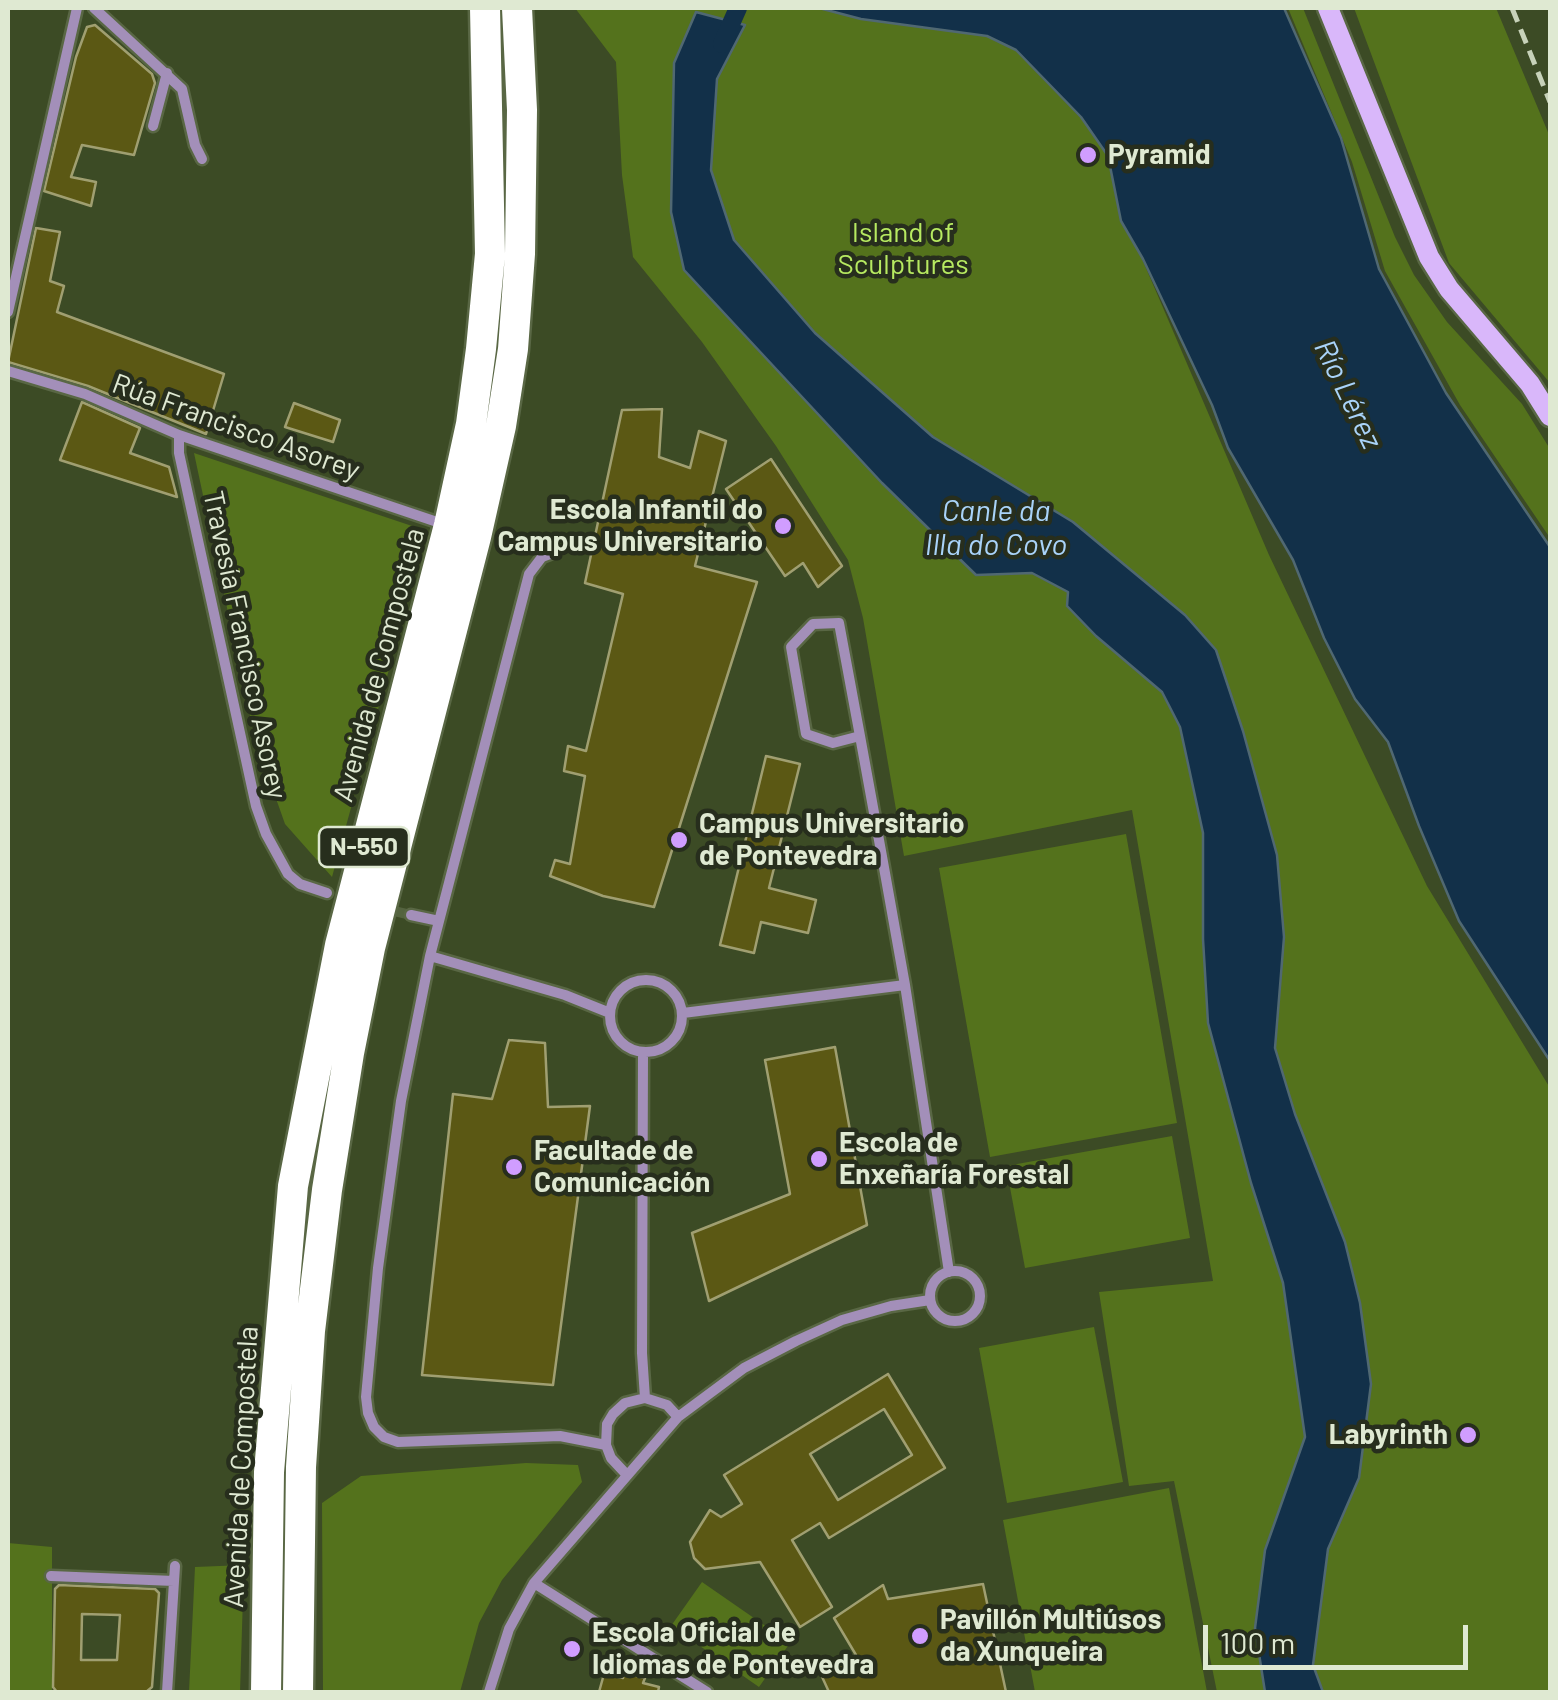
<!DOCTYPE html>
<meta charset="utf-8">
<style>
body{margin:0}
#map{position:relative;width:1558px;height:1700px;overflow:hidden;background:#3c4b25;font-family:Barlow,sans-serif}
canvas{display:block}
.frame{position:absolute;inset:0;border:10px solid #dfe9d2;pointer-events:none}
.scale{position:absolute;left:1203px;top:1625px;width:265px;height:45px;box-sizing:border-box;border:5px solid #dfe9d2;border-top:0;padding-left:12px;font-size:30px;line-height:35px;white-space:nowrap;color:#dfe9d2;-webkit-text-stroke:8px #272e1d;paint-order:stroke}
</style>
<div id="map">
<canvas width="1558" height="1700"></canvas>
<div class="frame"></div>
<div class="scale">100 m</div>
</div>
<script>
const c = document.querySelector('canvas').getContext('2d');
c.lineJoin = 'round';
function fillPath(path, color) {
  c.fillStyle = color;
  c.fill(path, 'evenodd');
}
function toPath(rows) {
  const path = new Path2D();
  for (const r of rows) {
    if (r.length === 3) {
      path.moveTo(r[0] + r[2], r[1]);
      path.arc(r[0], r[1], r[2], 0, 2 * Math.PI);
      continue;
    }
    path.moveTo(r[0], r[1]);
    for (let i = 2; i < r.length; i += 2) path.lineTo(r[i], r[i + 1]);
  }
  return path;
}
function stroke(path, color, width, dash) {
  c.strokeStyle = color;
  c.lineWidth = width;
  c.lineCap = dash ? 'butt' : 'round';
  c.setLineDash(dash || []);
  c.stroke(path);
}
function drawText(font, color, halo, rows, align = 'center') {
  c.font = font + ' Barlow,sans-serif';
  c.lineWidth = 9;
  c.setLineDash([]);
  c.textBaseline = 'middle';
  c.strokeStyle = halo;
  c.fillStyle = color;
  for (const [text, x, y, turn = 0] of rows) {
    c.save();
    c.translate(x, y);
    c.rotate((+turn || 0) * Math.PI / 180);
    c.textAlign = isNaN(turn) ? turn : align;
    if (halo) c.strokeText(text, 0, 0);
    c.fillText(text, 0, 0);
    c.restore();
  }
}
const green = toPath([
 [575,8,822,8,875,21,987,36,1016,50,1077,112,1108,156,1121,221,1140,254,1269,555,1427,886,1550,1088,1550,1692,1217,1692,1174,1481,1129,1486,1099,1292,1213,1281,1132,810,904,856,863,618,848,560,776,446,702,342,633,257,622,175,616,62],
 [1288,8,1303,8,1395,237,1414,275,1447,322,1522,404,1550,449,1550,538,1460,405,1385,271,1352,162],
 [1354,8,1496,8,1550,137,1550,383,1449,263],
 [194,453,427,531,332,877,285,824,255,739],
 [1126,834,1177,1123,990,1157,939,868],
 [1172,1136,1190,1238,1025,1268,1006,1166],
 [1094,1327,1123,1482,1007,1503,979,1348],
 [526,1463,578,1465,582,1482,502,1580,479,1623,460,1692,323,1692,322,1503,361,1476],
 [1169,1488,1207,1692,1035,1692,1003,1520],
 [8,1543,52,1547,52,1692,8,1692],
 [244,1565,240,1692,189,1692,195,1567],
 [702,1582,790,1643,759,1687,671,1626]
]);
const water = toPath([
 [819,8,1284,8,1341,138,1379,269,1446,393,1550,547,1550,1061,1459,921,1419,826,1388,742,1355,699,1324,638,1293,560,1228,448,1212,405,1143,259,1121,221,1108,156,1081,117,1016,50,987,36,861,19,819,8],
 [696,12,745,25,717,79,711,170,734,240,815,333,933,437,1073,522,1185,615,1216,650,1243,731,1277,855,1284,937,1275,1048,1295,1114,1345,1242,1360,1303,1371,1384,1359,1478,1328,1549,1313,1665,1323,1692,1265,1692,1255,1628,1265,1550,1305,1437,1283,1283,1251,1183,1208,1023,1203,939,1203,833,1180,727,1162,692,1096,636,1067,606,1068,592,1032,573,976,575,882,483,684,270,671,212,674,63,696,12]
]);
const canal = toPath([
 [722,44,738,8]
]);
const building = toPath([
 [95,25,152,74,155,83,134,155,82,145,71,177,96,182,91,206,44,191,76,57,87,27,95,25],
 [36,228,60,232,50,281,64,286,57,312,224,374,206,434,88,386,8,362,36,228],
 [82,402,140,428,130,453,169,467,177,497,60,460,82,402],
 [294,403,340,420,333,442,285,427,294,403],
 [662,409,659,457,690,468,699,431,726,441,695,566,757,582,654,907,603,896,550,876,555,860,570,864,585,776,564,771,568,746,586,751,623,594,585,583,622,410,662,409],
 [771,459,842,566,818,587,803,563,785,576,726,489,771,459],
 [766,756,800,764,769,888,816,900,808,933,761,922,754,953,720,945,766,756],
 [509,1040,545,1043,548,1107,590,1106,553,1385,422,1375,453,1094,492,1099,509,1040],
 [835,1047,867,1225,709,1301,692,1233,790,1194,765,1060,835,1047],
 [888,1374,945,1468,829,1538,820,1523,792,1540,832,1607,800,1627,760,1562,705,1569,694,1558,690,1542,710,1510,721,1517,742,1504,724,1475,888,1374],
 [884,1409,912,1455,838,1500,810,1454,884,1409],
 [983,1584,1006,1692,829,1692,818,1668,856,1655,834,1618,883,1585,888,1599,983,1584],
 [59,1585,155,1589,159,1593,152,1687,146,1692,57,1692,53,1687,55,1589,59,1585],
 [82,1614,120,1615,117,1660,81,1660,82,1614],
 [624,1673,645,1678,643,1683,659,1687,658,1692,599,1692,604,1674,623,1678,624,1673]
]);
const streetTunnel = toPath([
 [382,908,411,915]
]);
const street = toPath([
 [94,8,182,89,195,145,202,159],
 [153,126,167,73],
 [8,312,77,8],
 [8,371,85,394,179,435,443,524],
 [179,435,179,453,256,806,266,834,288,874,300,884,327,893],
 [555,552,542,557,529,574,430,956,401,1101,378,1268,366,1397,368,1413,374,1427,384,1437,398,1442,560,1436,606,1445],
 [860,736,833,743,806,734,791,647,813,624,839,623,860,736,883,862,905,985,949,1272],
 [411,915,439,921],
 [430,956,565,995,610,1013],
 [646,1016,36],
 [683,1013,905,985],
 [643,1052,642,1353,645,1398],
 [955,1296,25],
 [626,1474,611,1458,606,1445,607,1424,613,1414,625,1403,645,1398,667,1405,678,1417],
 [51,1576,174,1581],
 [534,1583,707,1692],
 [167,1692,175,1566],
 [489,1692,509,1629,534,1583,678,1417,744,1368,796,1341,842,1320,891,1306,930,1300]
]);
const secondary = toPath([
 [1328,8,1429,257,1449,289,1530,384,1550,416]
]);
const highway = toPath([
 [266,1692,269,1472,293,1186,340,945,449,525,471,424,481,349,490,254,485,8],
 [298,1692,301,1467,310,1331,327,1190,349,1053,370,948,476,537,501,426,513,349,520,254,522,110,517,8]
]);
const rail = toPath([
 [1512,8,1550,102]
]);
const markers = [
 [1088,155,10,"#d09dff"],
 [783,526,10,"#d09dff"],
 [679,840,10,"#d09dff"],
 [819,1159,10,"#d09dff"],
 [514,1167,10,"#d09dff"],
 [1468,1435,10,"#d09dff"],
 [920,1636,10,"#d09dff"],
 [572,1649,10,"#d09dff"]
];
const shields = [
 [364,847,90]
];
const shieldNames = [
 ["N-550",364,847]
];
const poiNames = [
 ["Pyramid",1108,155],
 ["Escola Infantil do",763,510,"right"],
 ["Campus Universitario",763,542,"right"],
 ["Campus Universitario",699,824],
 ["de Pontevedra",699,856],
 ["Escola de",839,1143],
 ["Enxeñaría Forestal",839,1175],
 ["Facultade de",534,1151],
 ["Comunicación",534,1183],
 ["Labyrinth",1448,1435,"right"],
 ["Pavillón Multiúsos",940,1620],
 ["da Xunqueira",940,1652],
 ["Escola Oficial de",592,1633],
 ["Idiomas de Pontevedra",592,1665]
];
const parkNames = [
 ["Island of",903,233],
 ["Sculptures",903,265]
];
const streetNames = [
 ["Rúa Francisco Asorey",236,427,20],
 ["Travesía Francisco Asorey",245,645,78],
 ["Avenida de Compostela",379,665,-75],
 ["Avenida de Compostela",241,1467,-87]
];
const waterNames = [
 ["Río Lérez",1348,394,64],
 ["Canle da",996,511],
 ["Illa do Covo",996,545]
];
fillPath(green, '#54721c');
fillPath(water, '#123049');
stroke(water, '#506872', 2.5);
stroke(canal, '#123049', 18);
fillPath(building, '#5b5814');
stroke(building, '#a09f71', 2.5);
stroke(streetTunnel, '#54633f', 10, [10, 5]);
stroke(street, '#596744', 15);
stroke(secondary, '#596744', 25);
stroke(highway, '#596744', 35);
stroke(street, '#a38fb9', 10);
stroke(secondary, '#d9b7fa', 20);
stroke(highway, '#fff', 30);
stroke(rail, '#c7d2b9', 5, [15, 8]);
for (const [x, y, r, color] of markers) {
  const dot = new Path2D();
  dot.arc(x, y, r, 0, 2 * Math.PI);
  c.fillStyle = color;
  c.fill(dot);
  stroke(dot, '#272e1d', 4);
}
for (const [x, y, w] of shields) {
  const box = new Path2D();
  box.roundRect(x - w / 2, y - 20, w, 40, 8);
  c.fillStyle = '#272e1d';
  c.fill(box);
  stroke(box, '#dfe9d2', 2.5);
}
drawText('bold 25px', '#dfe9d2', null, shieldNames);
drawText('bold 28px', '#dfe9d2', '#272e1d', poiNames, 'left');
drawText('28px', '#b7ea61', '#272e1d', parkNames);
drawText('28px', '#dfe9d2', '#272e1d', streetNames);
drawText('italic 30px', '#a9d3f9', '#272e1d', waterNames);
</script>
